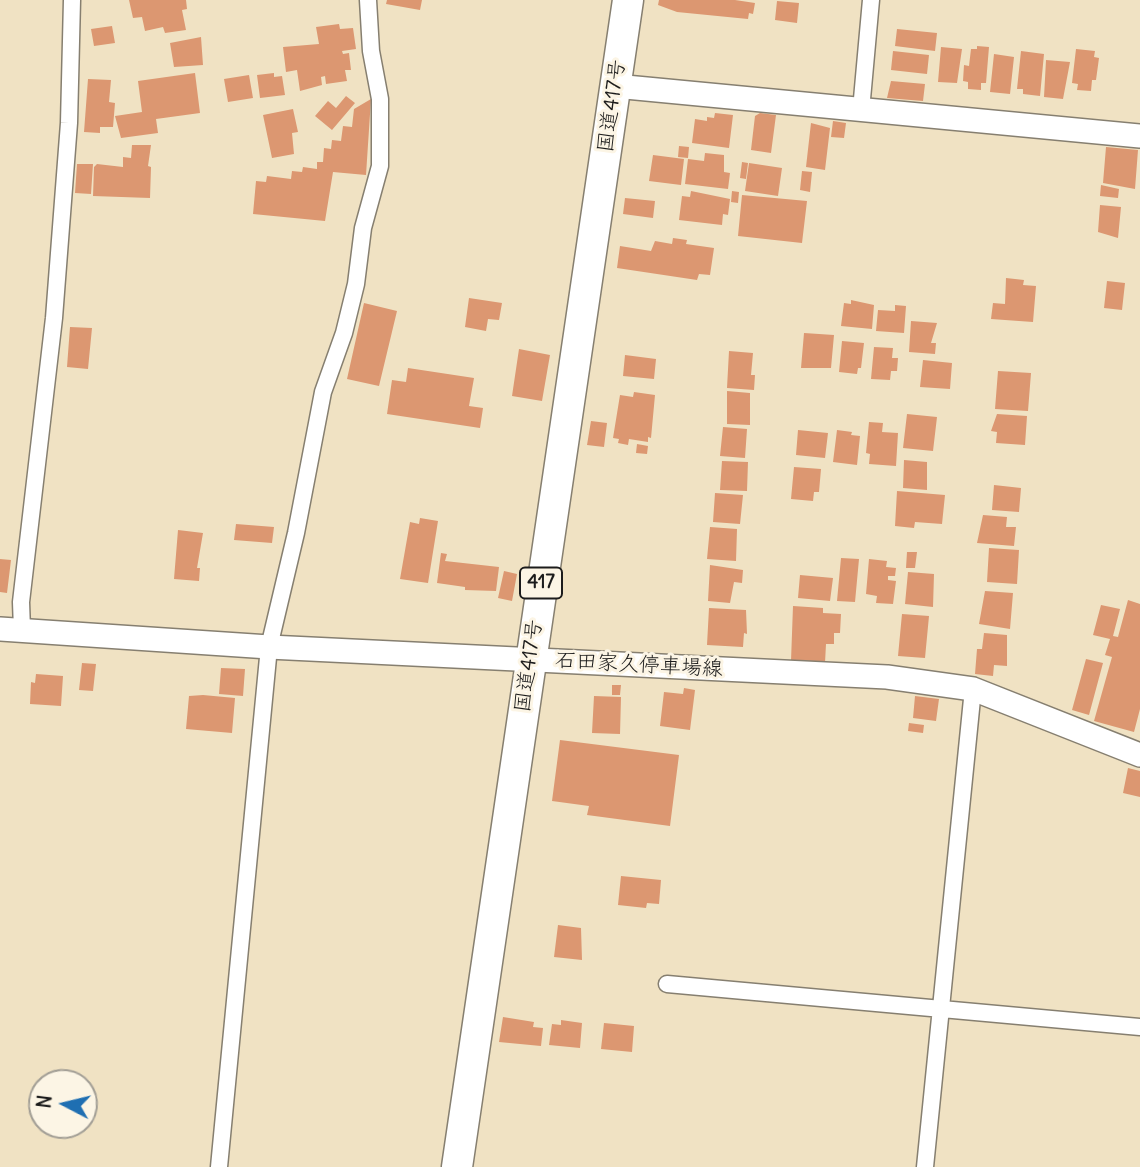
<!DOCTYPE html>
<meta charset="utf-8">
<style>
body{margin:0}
#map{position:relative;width:1140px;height:1167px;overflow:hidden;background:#f0e2c3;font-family:Delius,sans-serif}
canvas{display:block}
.north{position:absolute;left:28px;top:1069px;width:70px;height:70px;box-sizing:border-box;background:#fcf5e5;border:2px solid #a29e95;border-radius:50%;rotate:277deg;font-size:19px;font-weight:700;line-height:28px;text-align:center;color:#1c1c1c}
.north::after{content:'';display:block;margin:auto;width:24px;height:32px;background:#1f6fb2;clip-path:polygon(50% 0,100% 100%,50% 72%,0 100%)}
</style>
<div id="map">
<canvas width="1140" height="1167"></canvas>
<div class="north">N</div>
</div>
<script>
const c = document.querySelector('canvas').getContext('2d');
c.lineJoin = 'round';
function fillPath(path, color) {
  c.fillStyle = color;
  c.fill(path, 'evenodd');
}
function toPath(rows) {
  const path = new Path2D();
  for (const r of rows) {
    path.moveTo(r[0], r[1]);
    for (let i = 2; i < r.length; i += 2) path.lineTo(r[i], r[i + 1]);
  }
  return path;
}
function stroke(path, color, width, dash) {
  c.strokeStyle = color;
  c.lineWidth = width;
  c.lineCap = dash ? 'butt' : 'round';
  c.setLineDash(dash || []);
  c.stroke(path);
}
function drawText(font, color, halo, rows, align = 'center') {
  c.font = font + ' Delius,"Klee One",sans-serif';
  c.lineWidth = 6;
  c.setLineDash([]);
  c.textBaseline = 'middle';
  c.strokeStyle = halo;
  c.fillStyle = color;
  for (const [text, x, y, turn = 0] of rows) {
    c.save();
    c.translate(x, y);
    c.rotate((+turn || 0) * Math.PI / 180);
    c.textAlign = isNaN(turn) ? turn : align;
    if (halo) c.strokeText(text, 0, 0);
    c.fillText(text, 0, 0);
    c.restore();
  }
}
const building = toPath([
 [129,0,186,0,187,9,182,10,186,30,165,33,163,27,145,31,142,17,133,18],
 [387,0,422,0,420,10,386,4],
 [659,0,735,0,755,3,753,14,749,13,748,19,677,12,658,5],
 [777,1,799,3,797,23,775,20],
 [339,24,340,29,353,28,356,49,342,51,343,54,349,53,351,70,345,70,347,81,326,84,325,76,321,77,322,85,300,91,297,70,286,72,283,47,319,44,316,27],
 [112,26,115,43,94,46,91,29],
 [897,29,937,33,935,51,895,46],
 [201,37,203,65,174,67,170,43],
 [977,46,989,47,986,83,981,83,981,90,968,89,968,82,963,81,964,65,969,66,971,49,977,49],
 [941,47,962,49,957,83,938,82],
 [1076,49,1095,51,1094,57,1099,58,1096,80,1092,80,1091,91,1077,90,1078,84,1072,83],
 [893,51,929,55,927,74,891,70],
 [1021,51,1044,54,1040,96,1023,94,1023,89,1017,89],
 [994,54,1014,57,1010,94,990,92],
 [1046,60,1070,62,1063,99,1044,97],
 [195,73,200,113,156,119,158,133,121,138,115,116,142,112,138,81],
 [274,73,274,77,282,76,285,95,260,98,257,75],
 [249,75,253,98,228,102,224,79],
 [88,79,111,80,109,102,115,103,113,127,100,127,100,133,84,132],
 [891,81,925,84,923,101,887,98],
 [346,96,355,103,332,130,315,116,328,101,336,108],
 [371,99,366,175,333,172,325,221,253,214,256,181,266,182,267,176,291,179,292,171,302,172,303,167,317,169,317,162,323,162,324,148,331,149,332,140,341,141,343,126,352,127,354,109],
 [293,109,298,132,292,133,294,154,272,158,263,115],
 [715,113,733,115,729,148,692,143,695,119,707,121,707,117,714,118],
 [760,113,776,115,771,153,751,150,755,116],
 [833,121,846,123,844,138,831,137],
 [811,123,830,128,825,170,806,167],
 [132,145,151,145,148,166,151,167,150,198,93,196,94,167,97,164,123,167,123,157,131,158],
 [679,146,689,147,688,158,678,157],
 [1106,147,1138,150,1135,189,1103,183],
 [705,153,724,155,724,172,730,173,728,189,685,184,688,159,704,161],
 [653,155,684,159,681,185,649,181],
 [742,162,748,163,746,179,740,178],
 [749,163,782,168,778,196,745,191],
 [77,164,93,164,91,194,75,193],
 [802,171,812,172,810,192,800,190],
 [1101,185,1119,189,1118,198,1100,196],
 [691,191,730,199,728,215,723,214,722,225,679,220,682,196,690,197],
 [732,191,739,192,738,203,731,202],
 [742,195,807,201,802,243,738,236],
 [625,198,655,201,653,218,623,214],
 [1100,205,1121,207,1118,238,1098,232],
 [673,238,687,240,686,244,714,248,710,275,699,274,697,280,617,268,620,246,651,251,655,241,672,244],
 [1006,278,1024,280,1023,285,1036,286,1033,322,991,319,993,303,1005,304],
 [1107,281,1125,283,1122,310,1104,308],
 [469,298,502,303,499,320,488,319,486,331,465,327],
 [851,300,874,305,872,329,841,326,844,303,851,304],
 [364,303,397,311,379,386,347,379],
 [895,305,906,306,904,333,876,331,878,310,895,311],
 [911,321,937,323,931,343,936,343,935,354,909,352],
 [70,327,92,328,88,369,67,367],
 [804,333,834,335,831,368,801,368],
 [842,341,864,343,861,368,858,368,857,374,839,372],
 [874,347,893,348,892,358,898,358,897,371,891,371,890,380,871,379],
 [519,349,550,355,542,401,512,396],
 [729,351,753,353,751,375,755,375,754,390,727,388],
 [625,355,656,359,654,379,623,376],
 [923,360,952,363,950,389,920,387],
 [408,368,474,378,469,406,483,408,480,428,387,414,392,380,406,382],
 [998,371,1031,373,1028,411,995,409],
 [727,391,750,393,750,425,727,424],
 [634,392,655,395,651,438,648,437,648,442,629,439,628,445,618,443,619,439,613,438,620,395,633,397],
 [907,414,937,417,933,451,903,448],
 [997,414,1027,416,1025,445,996,443,997,432,991,431],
 [591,421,607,423,604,447,587,445],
 [869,422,883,423,882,432,898,433,896,466,869,464,870,454,866,453],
 [723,427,747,429,745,458,720,456],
 [798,430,828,433,825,458,796,455],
 [837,430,852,432,851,435,860,436,857,465,833,462],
 [637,444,648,446,647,454,636,453],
 [904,460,927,462,927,490,903,488],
 [722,461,748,462,747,491,720,490],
 [794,467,821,469,819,492,814,492,813,501,791,499],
 [994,485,1021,488,1019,512,992,510],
 [897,491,945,495,942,524,915,522,914,528,895,526],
 [715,493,743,495,740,524,713,522],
 [983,515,1007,517,1006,527,1016,527,1014,546,977,543],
 [420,518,438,521,428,583,400,579,410,522,419,524],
 [236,524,274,527,272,543,234,540],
 [710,527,737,529,736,561,707,559],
 [178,530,203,533,197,568,200,568,199,581,174,579],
 [989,548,1019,550,1017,584,987,582],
 [907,552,917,552,915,568,906,568],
 [441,553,447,554,445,561,499,567,496,591,465,590,465,587,437,583],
 [841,558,859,559,855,602,837,601],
 [0,559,11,560,7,593,0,592],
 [869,559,887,561,886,567,896,568,895,576,888,576,888,580,896,581,893,604,876,603,877,596,866,594],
 [710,565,743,570,742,583,734,582,730,603,708,601],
 [504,571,517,574,512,601,498,598],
 [908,572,934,574,933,607,905,604],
 [800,575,833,578,830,601,798,598],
 [985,591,1013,593,1010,629,979,624],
 [1128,600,1140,604,1140,709,1134,732,1094,721,1112,657,1105,655,1110,639,1093,635,1101,605,1120,609,1113,636,1118,637],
 [793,606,823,608,823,613,841,614,840,633,834,633,834,644,826,644,825,663,791,661],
 [709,608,746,610,747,634,744,633,743,647,707,645],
 [902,614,929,616,925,658,898,656],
 [984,633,1007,635,1007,666,994,665,993,676,975,674,977,649,982,649],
 [1086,659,1103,663,1089,715,1072,710],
 [82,663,96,664,93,691,79,690],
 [221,668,245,669,243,696,219,694],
 [36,674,63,676,61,706,30,704,31,682,35,683],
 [612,685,621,685,620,695,612,695],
 [684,688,695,690,690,730,660,726,664,692,683,694],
 [203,695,235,698,232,733,186,729,189,696],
 [594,696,621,697,620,734,592,733],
 [915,696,939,699,936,721,913,718],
 [909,723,924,725,923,733,908,731],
 [560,740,679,755,670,826,587,815,589,806,552,801],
 [1128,768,1140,771,1140,797,1123,793],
 [621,876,661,880,659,904,647,903,646,908,618,905],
 [558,925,581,928,582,960,554,957],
 [503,1017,534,1022,533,1027,543,1028,541,1046,499,1042],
 [561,1020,582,1023,580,1048,549,1045,552,1024,561,1025],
 [604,1023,634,1026,632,1052,601,1049]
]);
const street = toPath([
 [861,110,871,0],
 [22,630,21,602,54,318,69,123,72,0],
 [667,984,1140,1027],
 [219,1167,269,647,296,533,323,392,344,333,356,284,363,228,380,166,380,99,371,51,368,0],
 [925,1167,973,689]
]);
const secondary = toPath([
 [615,86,1140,136],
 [0,629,269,647,887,677,973,689,1140,755]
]);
const highway = toPath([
 [457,1167,628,0]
]);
const shields = [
 [541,583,42]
];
const shieldNames = [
 ["417",541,583]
];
const streetNames = [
 ["国道417号",612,106,-82],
 ["石田家久停車場線",639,665,3],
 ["国道417号",529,666,-82]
];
fillPath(building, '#dc9771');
stroke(street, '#867f70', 19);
stroke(secondary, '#867f70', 26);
stroke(highway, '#867f70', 33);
stroke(street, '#fff', 16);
stroke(secondary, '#fff', 23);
stroke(highway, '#fff', 30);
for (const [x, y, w] of shields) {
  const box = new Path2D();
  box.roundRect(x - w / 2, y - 15.5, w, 31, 5);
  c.fillStyle = '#fcf5e5';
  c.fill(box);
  stroke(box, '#1c1c1c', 2);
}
drawText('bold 19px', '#1c1c1c', null, shieldNames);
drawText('21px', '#1c1c1c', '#fcf5e5', streetNames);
</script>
